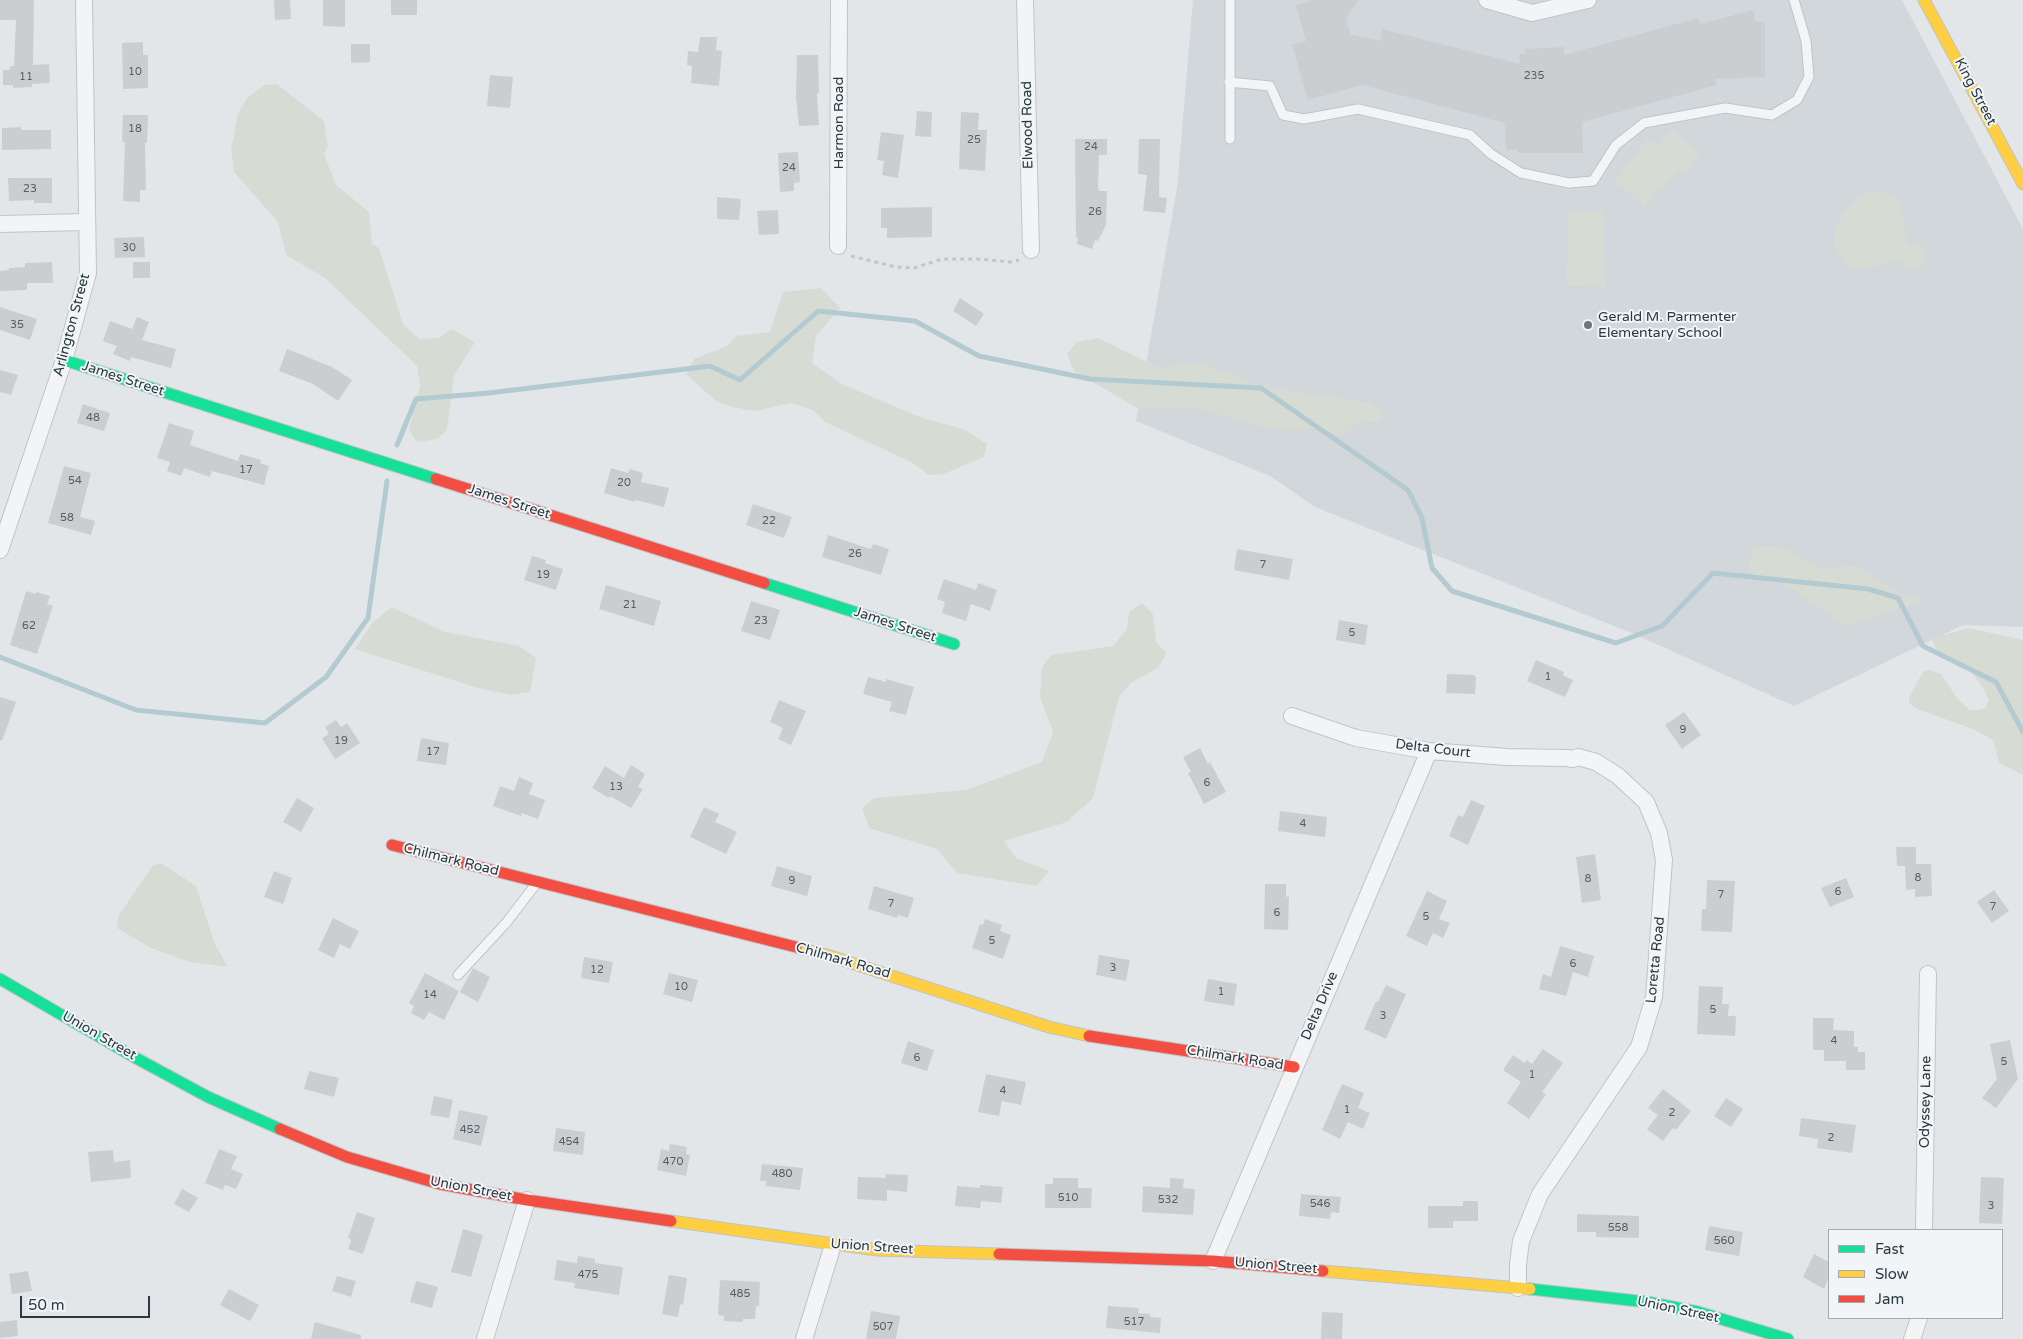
<!DOCTYPE html>
<style>
body{margin:0}
#map{position:relative;width:2023px;height:1339px;overflow:hidden;background:#e3e6e8;font-family:"Varela Round",sans-serif}
canvas{display:block}
.legend{position:absolute;left:1828px;top:1229px;width:175px;height:90px;box-sizing:border-box;background:#f1f5f7;border:1px solid #a2aaae;margin:0;padding:6px 9px;list-style:none;font-size:15px;color:#2b3940}
.legend li{display:flex;align-items:center;gap:10px;height:25px}
.legend b{width:25px;border:1px solid #a2aaae}
.scale{position:absolute;left:20px;top:1296px;width:130px;height:22px;box-sizing:border-box;border:2px solid #2b3940;border-top:0;padding-left:6px;font-size:15px;line-height:18px;white-space:nowrap;color:#2b3940;-webkit-text-stroke:4px #f1f5f7;paint-order:stroke}
</style>
<div id="map">
<canvas width="2023" height="1339"></canvas>
<ul class="legend">
<li><b style="height:6px;background:#16e098"></b>Fast</li>
<li><b style="height:6px;background:#ffcf43"></b>Slow</li>
<li><b style="height:6px;background:#f24e42"></b>Jam</li>
</ul>
<div class="scale">50 m</div>
</div>
<script>
const c = document.querySelector('canvas').getContext('2d');
c.lineJoin = 'round';
function fillPath(path, color) {
  c.fillStyle = color;
  c.fill(path, 'evenodd');
}
function toPath(rows) {
  const path = new Path2D();
  for (const r of rows) {
    path.moveTo(r[0], r[1]);
    for (let i = 2; i < r.length; i += 2) path.lineTo(r[i], r[i + 1]);
  }
  return path;
}
function stroke(path, color, width, dash) {
  c.strokeStyle = color;
  c.lineWidth = width;
  c.lineCap = dash ? 'butt' : 'round';
  c.setLineDash(dash || []);
  c.stroke(path);
}
function drawText(font, color, halo, rows, align = 'center') {
  c.font = font + ' "Varela Round",sans-serif';
  c.lineWidth = 4;
  c.setLineDash([]);
  c.textBaseline = 'middle';
  c.strokeStyle = halo;
  c.fillStyle = color;
  for (const [text, x, y, turn = 0] of rows) {
    c.save();
    c.translate(x, y);
    c.rotate((+turn || 0) * Math.PI / 180);
    c.textAlign = isNaN(turn) ? turn : align;
    if (halo) c.strokeText(text, 0, 0);
    c.fillText(text, 0, 0);
    c.restore();
  }
}
const built = toPath([
 [1193,0,1902,0,2023,229,2023,627,1963,625,1794,706,1634,634,1315,507,1270,476,1136,421,1177,188]
]);
const green = toPath([
 [277,84,324,121,328,145,324,154,336,185,369,212,372,244,379,248,403,324,419,339,439,338,451,329,475,342,454,376,447,430,437,439,417,442,409,430,420,385,417,366,325,278,286,255,278,222,234,172,231,149,238,114,248,97,265,85],
 [1672,130,1700,153,1686,173,1679,169,1659,192,1656,190,1644,206,1615,182,1647,139,1657,146],
 [1870,192,1886,193,1898,199,1909,244,1916,244,1922,247,1926,253,1926,260,1923,266,1917,270,1910,270,1904,267,1900,261,1856,270,1843,262,1834,245,1836,225,1843,212,1856,199],
 [1568,212,1603,212,1605,287,1567,286],
 [821,288,840,308,816,336,812,363,842,384,922,418,964,429,987,444,984,457,944,474,929,475,911,462,825,422,813,410,791,403,755,411,731,407,716,401,686,374,694,359,727,346,736,336,770,332,783,292],
 [1098,338,1160,368,1200,362,1260,386,1371,403,1384,411,1380,421,1357,423,1343,436,1318,429,1287,431,1246,423,1199,408,1137,408,1074,371,1067,354,1077,342],
 [1754,546,1781,546,1820,568,1855,566,1877,578,1901,594,1926,600,1847,627,1782,584,1756,576,1748,569],
 [1142,603,1153,614,1156,642,1167,653,1158,668,1131,683,1119,697,1093,798,1067,822,1004,841,1016,858,1049,871,1037,886,957,873,937,849,869,828,862,808,874,798,966,790,1042,762,1053,732,1040,696,1042,667,1051,655,1113,646,1127,629,1129,612],
 [392,607,445,632,519,646,536,658,530,692,511,695,478,688,355,649,372,623],
 [1969,628,2023,640,2023,775,1999,763,1993,740,1975,730,1915,708,1909,703,1909,697,1920,677,1924,671,1931,670,1941,674,1957,698,1970,710,1979,710,1985,708,1989,701,1985,691,1971,671,1961,664,1941,658,1931,638],
 [161,863,196,886,215,944,228,967,190,962,151,948,117,928,119,915,153,865]
]);
const stream = toPath([
 [397,445,416,399,489,393,710,366,740,380,818,311,915,321,979,356,1090,379,1261,388,1408,490,1422,518,1432,568,1452,591,1616,643,1662,626,1713,573,1868,589,1898,598,1923,646,1996,682,2023,732],
 [0,657,136,710,265,723,326,677,368,618,387,481]
]);
const building = toPath([
 [0,0,34,0,33,65,49,64,50,83,32,84,32,87,13,88,13,85,3,85,3,70,10,70,10,66,14,66,16,20,0,20],
 [274,0,290,0,291,19,275,20],
 [323,0,345,0,345,27,323,26],
 [391,0,417,0,417,15,391,15],
 [1313,0,1359,0,1346,18,1350,34,1380,41,1382,29,1520,64,1519,54,1525,54,1524,49,1564,47,1564,55,1698,18,1700,24,1753,10,1756,22,1765,22,1765,77,1715,79,1717,85,1582,122,1583,153,1518,153,1518,150,1506,150,1505,123,1362,85,1308,100,1292,45,1306,41,1296,5],
 [700,37,717,37,716,50,722,51,719,86,691,83,692,66,687,65,688,51,698,52],
 [143,42,143,55,148,55,148,88,123,89,122,43],
 [351,44,370,44,370,62,351,63],
 [797,55,818,55,819,93,817,93,819,125,799,126,796,97],
 [490,75,513,77,510,108,487,106],
 [917,111,932,112,931,137,915,136],
 [961,112,979,113,978,130,987,130,985,171,959,169],
 [123,115,148,115,147,143,145,143,146,190,140,190,140,202,123,201,125,142,122,142],
 [21,127,21,130,51,130,51,149,2,150,2,128],
 [881,132,904,135,898,178,882,175,884,161,877,160],
 [1075,139,1107,139,1107,155,1099,155,1098,186,1099,191,1107,191,1106,225,1098,241,1095,240,1092,249,1077,244,1078,239,1076,237],
 [1139,139,1160,139,1159,197,1167,198,1165,213,1143,211,1147,175,1138,174],
 [798,152,800,182,794,183,794,191,780,192,778,153],
 [8,178,52,178,52,203,34,203,34,200,9,201],
 [717,197,741,199,739,220,717,219],
 [932,207,932,237,887,238,887,228,881,228,881,208],
 [778,210,779,234,759,235,757,211],
 [144,237,145,257,115,258,114,238],
 [52,262,53,283,27,283,27,290,0,291,0,271,9,270,9,268,25,267,25,263],
 [133,262,150,262,150,278,133,278],
 [960,298,984,314,976,326,953,311],
 [0,307,37,319,30,340,0,330],
 [137,317,149,322,142,340,176,349,171,368,131,357,130,361,113,354,117,346,103,341,110,321,132,329],
 [287,349,332,367,352,380,338,401,313,384,279,371],
 [0,370,18,375,11,395,0,392],
 [83,404,110,413,104,431,77,423],
 [169,423,194,431,190,445,238,461,240,454,261,460,260,463,269,466,264,485,212,471,210,477,184,468,181,476,167,471,170,462,157,458],
 [64,466,91,473,80,517,95,521,91,535,48,523],
 [611,468,628,473,630,469,643,473,641,482,669,488,664,507,635,500,635,502,604,493],
 [753,504,792,517,784,538,746,525],
 [828,535,871,549,873,544,889,549,881,575,822,557],
 [1237,549,1293,559,1289,580,1234,570],
 [532,556,546,560,545,563,563,569,556,590,524,580],
 [944,579,976,590,978,583,997,590,990,611,971,604,966,621,942,613,945,602,937,599],
 [606,585,661,601,654,626,599,609],
 [26,591,36,594,36,592,50,596,47,604,53,606,37,654,10,645],
 [751,601,780,610,770,640,741,631],
 [1339,620,1368,625,1365,645,1336,640],
 [1536,660,1564,672,1563,675,1573,680,1565,697,1527,681],
 [1447,674,1474,675,1476,678,1475,694,1446,693],
 [868,677,886,682,886,679,914,687,906,715,889,711,892,702,863,694],
 [0,697,16,702,2,741,0,740],
 [779,700,806,711,791,745,778,739,783,728,770,722],
 [1684,712,1701,735,1682,749,1665,725],
 [336,720,341,727,347,723,360,743,335,759,322,738,329,734,325,727],
 [421,738,449,743,446,765,417,761],
 [1200,748,1208,764,1210,762,1226,792,1204,804,1188,773,1191,772,1183,757],
 [631,765,645,774,638,787,643,789,631,808,610,796,609,798,592,788,605,766,624,778],
 [519,777,533,783,529,794,545,800,538,819,522,813,521,816,493,806,500,786,514,791],
 [297,798,314,808,301,832,283,822],
 [1471,800,1485,806,1468,845,1449,836,1458,815,1463,817],
 [704,807,719,814,715,822,737,832,726,854,690,837],
 [1280,811,1327,817,1325,837,1278,831],
 [1896,847,1916,847,1916,864,1931,864,1932,896,1915,897,1915,889,1906,890,1905,866,1897,866],
 [1595,854,1601,900,1582,903,1576,857],
 [777,866,812,876,807,896,771,886],
 [274,871,292,878,283,904,264,897],
 [1846,878,1854,897,1830,907,1821,888],
 [1707,880,1735,881,1732,932,1701,931,1702,909,1706,909],
 [1265,884,1286,884,1286,897,1289,896,1288,930,1264,929],
 [874,886,914,898,908,918,898,915,897,918,868,909],
 [1994,890,2009,911,1992,923,1977,902],
 [1427,891,1447,901,1439,919,1450,923,1443,938,1433,933,1427,946,1406,936],
 [333,918,359,931,350,949,340,944,334,958,318,950],
 [985,919,1002,925,1000,931,1011,935,1003,959,972,948,980,924,983,925],
 [1560,946,1594,956,1588,977,1573,972,1566,996,1539,989,1543,974,1551,977],
 [1099,955,1130,960,1126,981,1096,975],
 [584,957,613,962,609,983,581,978],
 [473,968,490,977,478,1002,460,992],
 [425,973,459,991,444,1020,429,1012,424,1020,411,1013,414,1006,409,1003],
 [669,973,698,980,692,1002,663,994],
 [1208,979,1237,984,1234,1006,1204,1001],
 [1386,985,1406,994,1386,1039,1364,1029,1376,1001,1378,1002],
 [1699,986,1723,987,1722,1004,1729,1004,1728,1016,1736,1016,1735,1036,1697,1034],
 [1813,1018,1834,1018,1833,1030,1854,1031,1854,1047,1858,1047,1858,1052,1865,1052,1865,1070,1846,1070,1846,1061,1824,1061,1824,1050,1813,1050],
 [2010,1040,2018,1079,1996,1108,1982,1098,1997,1079,1990,1044],
 [908,1041,934,1050,927,1071,901,1063],
 [1543,1049,1563,1063,1542,1092,1546,1094,1529,1119,1507,1103,1521,1082,1503,1070,1513,1055,1525,1063,1527,1060,1532,1064],
 [309,1071,339,1078,334,1097,304,1089],
 [986,1074,1026,1082,1021,1105,1002,1101,999,1116,978,1112],
 [1342,1084,1364,1093,1358,1108,1370,1113,1363,1129,1348,1122,1340,1139,1322,1130],
 [1663,1089,1691,1111,1676,1130,1673,1128,1663,1141,1647,1129,1658,1115,1648,1108],
 [434,1096,453,1100,449,1118,430,1115],
 [1726,1098,1743,1109,1731,1127,1714,1116],
 [459,1110,488,1116,481,1146,453,1139],
 [1801,1118,1856,1125,1852,1153,1817,1148,1818,1139,1799,1136],
 [556,1128,585,1132,583,1155,553,1151],
 [670,1144,687,1147,686,1154,690,1155,686,1176,657,1170,661,1149,669,1151],
 [219,1149,237,1156,231,1169,243,1174,236,1189,225,1185,223,1190,205,1183],
 [113,1150,114,1162,130,1160,131,1178,91,1182,88,1152],
 [762,1164,803,1168,800,1190,766,1186,766,1181,760,1181],
 [886,1174,908,1175,907,1192,887,1190,887,1201,857,1199,858,1177,886,1178],
 [1981,1177,2004,1178,2002,1224,1979,1223],
 [1053,1178,1078,1178,1078,1188,1092,1188,1091,1208,1045,1208,1045,1184,1053,1184],
 [1170,1178,1184,1179,1183,1188,1195,1189,1193,1215,1142,1212,1143,1186,1170,1188],
 [980,1185,1003,1187,1001,1203,981,1201,980,1208,955,1206,957,1186,980,1188],
 [182,1189,198,1198,189,1212,174,1204],
 [1301,1194,1341,1197,1339,1213,1331,1212,1330,1219,1299,1216],
 [1463,1201,1478,1201,1478,1221,1453,1221,1453,1228,1428,1228,1428,1206,1463,1206],
 [357,1212,375,1218,363,1254,348,1249,351,1240,348,1238],
 [1577,1214,1639,1216,1639,1238,1596,1237,1596,1232,1577,1232],
 [1709,1226,1743,1232,1739,1256,1705,1250],
 [463,1229,483,1235,471,1277,451,1272],
 [1814,1254,1829,1262,1829,1277,1824,1289,1803,1277],
 [578,1256,595,1259,595,1263,623,1267,619,1295,574,1288,575,1283,554,1280,557,1260,577,1263],
 [28,1271,32,1291,12,1294,9,1274],
 [669,1275,687,1278,683,1305,680,1304,678,1317,662,1314],
 [337,1276,356,1281,351,1297,332,1291],
 [720,1280,760,1282,759,1306,756,1306,755,1319,743,1319,743,1322,724,1321,724,1316,718,1315],
 [416,1281,438,1287,432,1308,410,1302],
 [229,1289,259,1305,250,1321,220,1305],
 [1108,1306,1139,1308,1138,1313,1150,1314,1150,1317,1161,1318,1160,1333,1106,1328],
 [871,1311,900,1316,896,1339,866,1339],
 [1322,1312,1343,1313,1342,1339,1321,1339],
 [17,1320,18,1336,0,1338,0,1322],
 [315,1322,361,1335,361,1339,311,1339]
]);
const path = toPath([
 [851,256,896,267,914,268,942,259,978,259,1011,262,1019,260]
]);
const lane = toPath([
 [1229,82,1270,86,1283,115,1304,119,1358,109,1470,135,1491,154,1521,173,1569,183,1593,181,1616,145,1644,123,1725,108,1772,115,1797,100,1809,77,1806,41,1794,0],
 [1230,139,1230,0],
 [458,975,506,923,536,884]
]);
const street = toPath([
 [1025,0,1031,250],
 [1487,0,1532,13,1588,0],
 [0,224,86,222],
 [838,246,839,0],
 [0,550,64,360,88,273,84,0],
 [1292,716,1356,738,1429,751,1507,757,1567,758,1573,759,1578,757,1596,762,1618,776,1646,802,1659,833,1664,860,1654,997,1639,1047,1540,1194,1521,1241,1518,1264,1518,1288],
 [1924,1230,1928,974],
 [1213,1261,1429,751],
 [485,1339,527,1200],
 [804,1339,833,1245],
 [1912,1339,1919,1318]
]);
const fast = toPath([
 [64,360,436,479],
 [764,583,954,644],
 [0,979,134,1057,208,1097,280,1129],
 [1530,1289,1647,1302,1698,1312,1788,1339]
]);
const slow = toPath([
 [1924,0,2023,184],
 [796,947,830,956,1049,1027,1089,1036],
 [671,1221,877,1250,999,1254],
 [1323,1271,1530,1289]
]);
const jam = toPath([
 [436,479,764,583],
 [392,845,796,947],
 [1089,1036,1294,1067],
 [280,1129,347,1157,440,1184,527,1200,671,1221],
 [999,1254,1213,1261,1323,1271]
]);
const markers = [
 [1588,325,5,"#6b767b"]
];
const numberNames = [
 ["10",135,72],
 ["235",1534,76],
 ["11",26,77],
 ["18",135,129],
 ["25",974,140],
 ["24",1091,147],
 ["24",789,168],
 ["23",30,189],
 ["26",1095,212],
 ["30",129,248],
 ["35",17,325],
 ["48",93,418],
 ["17",246,470],
 ["54",75,481],
 ["20",624,483],
 ["58",67,518],
 ["22",769,521],
 ["26",855,554],
 ["7",1263,565],
 ["19",543,575],
 ["21",630,605],
 ["23",761,621],
 ["62",29,626],
 ["5",1352,633],
 ["1",1548,677],
 ["9",1683,730],
 ["19",341,741],
 ["17",433,752],
 ["6",1207,783],
 ["13",616,787],
 ["4",1303,824],
 ["8",1918,878],
 ["8",1588,879],
 ["9",792,881],
 ["6",1838,892],
 ["7",1721,895],
 ["7",891,904],
 ["7",1993,907],
 ["6",1277,913],
 ["5",1426,917],
 ["5",992,941],
 ["6",1573,964],
 ["3",1113,968],
 ["12",597,970],
 ["10",681,987],
 ["1",1221,992],
 ["14",430,995],
 ["5",1713,1010],
 ["3",1383,1016],
 ["4",1834,1041],
 ["6",917,1058],
 ["5",2004,1062],
 ["1",1532,1075],
 ["4",1003,1091],
 ["1",1347,1110],
 ["2",1672,1113],
 ["452",470,1130],
 ["2",1831,1138],
 ["454",569,1142],
 ["470",673,1162],
 ["480",782,1174],
 ["510",1068,1198],
 ["532",1168,1200],
 ["546",1320,1204],
 ["3",1991,1206],
 ["558",1618,1228],
 ["560",1724,1241],
 ["475",588,1275],
 ["485",740,1294],
 ["517",1134,1322],
 ["507",883,1327]
];
const streetNames = [
 ["King Street",1975,92,62],
 ["Harmon Road",839,123,-90],
 ["Elwood Road",1028,125,-91],
 ["Arlington Street",72,325,-75],
 ["James Street",123,379,18],
 ["James Street",509,502,18],
 ["James Street",895,625,18],
 ["Delta Court",1433,749,7],
 ["Chilmark Road",451,860,14],
 ["Loretta Road",1656,960,-84],
 ["Chilmark Road",843,961,16],
 ["Delta Drive",1320,1006,-67],
 ["Union Street",99,1036,30],
 ["Chilmark Road",1235,1058,9],
 ["Odyssey Lane",1926,1102,-89],
 ["Union Street",471,1189,11],
 ["Union Street",872,1247,4],
 ["Union Street",1276,1266,5],
 ["Union Street",1678,1310,12]
];
const poiNames = [
 ["Gerald M. Parmenter",1598,317],
 ["Elementary School",1598,333]
];
fillPath(built, '#d2d7db');
fillPath(green, '#d6dcd4');
stroke(stream, '#b3cad1', 5);
fillPath(building, '#cbced0');
stroke(lane, '#c1c4c6', 11);
stroke(street, '#c1c4c6', 18);
stroke(fast, '#c1c4c6', 13);
stroke(slow, '#c1c4c6', 13);
stroke(jam, '#c1c4c6', 13);
stroke(path, '#c2c6c7', 3, [4, 4]);
stroke(lane, '#f2f4f5', 9);
stroke(street, '#f2f4f5', 16);
stroke(fast, '#16e098', 11);
stroke(slow, '#ffcf43', 11);
stroke(jam, '#f24e42', 11);
for (const [x, y, r, color] of markers) {
  const dot = new Path2D();
  dot.arc(x, y, r, 0, 2 * Math.PI);
  c.fillStyle = color;
  c.fill(dot);
  stroke(dot, '#f1f5f7', 2);
}
drawText('11px', '#545f65', null, numberNames);
drawText('14px', '#2b3940', '#f1f5f7', streetNames);
drawText('14px', '#2b3940', '#f1f5f7', poiNames, 'left');
</script>
